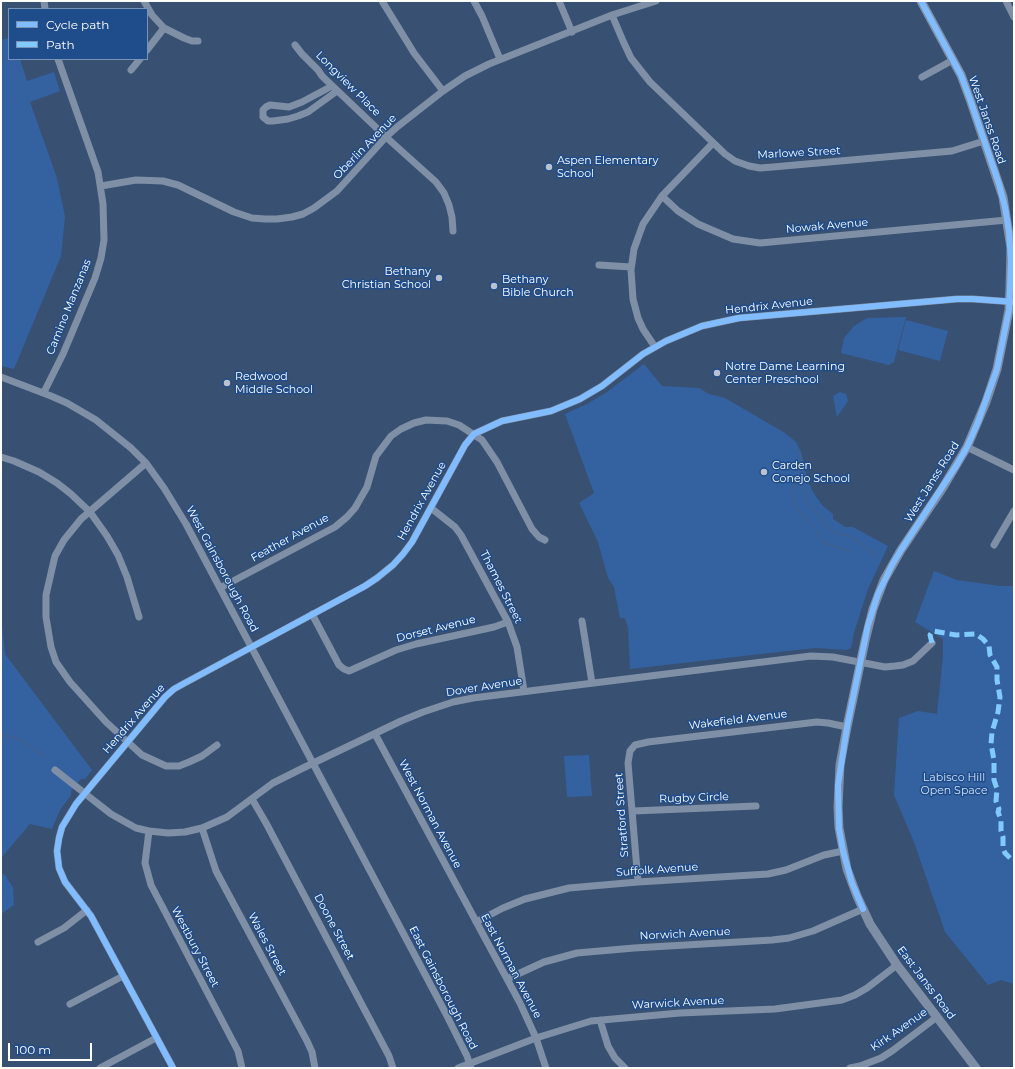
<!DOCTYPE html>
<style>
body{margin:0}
#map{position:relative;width:1015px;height:1069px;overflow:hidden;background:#385072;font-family:Montserrat,sans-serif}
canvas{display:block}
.frame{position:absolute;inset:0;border:2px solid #fff;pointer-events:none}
.legend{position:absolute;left:8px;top:8px;width:140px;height:52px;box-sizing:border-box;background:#1f4c8a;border:1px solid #7994b9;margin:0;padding:5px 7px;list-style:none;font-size:12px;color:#fff}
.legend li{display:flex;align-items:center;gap:8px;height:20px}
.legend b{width:20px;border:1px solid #7994b9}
.scale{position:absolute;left:8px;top:1043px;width:84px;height:18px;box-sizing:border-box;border:2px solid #fff;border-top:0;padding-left:5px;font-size:12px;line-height:14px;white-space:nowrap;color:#fff;-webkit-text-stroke:3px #1f4c8a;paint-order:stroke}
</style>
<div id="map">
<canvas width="1015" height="1069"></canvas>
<div class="frame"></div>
<ul class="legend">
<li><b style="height:5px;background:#80bcff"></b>Cycle path</li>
<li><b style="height:5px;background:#80caff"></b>Path</li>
</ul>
<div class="scale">100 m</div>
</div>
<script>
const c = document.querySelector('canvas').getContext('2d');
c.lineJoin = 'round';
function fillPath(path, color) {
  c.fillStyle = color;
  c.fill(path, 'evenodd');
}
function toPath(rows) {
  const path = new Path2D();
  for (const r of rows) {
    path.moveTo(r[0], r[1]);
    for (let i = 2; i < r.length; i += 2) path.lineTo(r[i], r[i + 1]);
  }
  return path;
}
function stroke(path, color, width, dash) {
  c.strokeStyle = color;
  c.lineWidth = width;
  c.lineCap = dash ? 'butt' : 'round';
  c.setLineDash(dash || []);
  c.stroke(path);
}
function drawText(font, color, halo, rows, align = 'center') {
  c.font = font + ' Montserrat,sans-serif';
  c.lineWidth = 3;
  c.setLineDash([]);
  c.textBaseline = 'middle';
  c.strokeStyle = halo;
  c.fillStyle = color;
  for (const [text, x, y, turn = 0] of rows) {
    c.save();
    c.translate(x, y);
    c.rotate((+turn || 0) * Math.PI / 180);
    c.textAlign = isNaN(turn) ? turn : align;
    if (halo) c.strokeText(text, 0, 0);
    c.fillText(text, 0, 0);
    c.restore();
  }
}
const green = toPath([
 [9,38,9,59,20,59,27,81,54,72,60,91,30,102,57,178,65,217,61,256,14,369,1,366,1,40],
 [906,317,894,362,889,365,841,353,844,338,854,326,867,318],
 [906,320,948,331,940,361,898,350],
 [644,364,662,386,699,388,709,394,725,398,785,433,796,442,801,452,808,481,813,492,822,505,833,514,833,519,845,527,853,527,888,546,868,589,854,633,851,648,847,650,816,648,796,650,630,669,628,628,625,618,620,618,614,587,608,578,598,542,579,503,594,493,565,414,587,404,607,392],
 [840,392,846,394,848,401,837,417,833,396],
 [934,571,957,580,1000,586,1014,586,1014,984,1001,980,988,985,945,932,914,842,894,795,899,718,918,711,937,714,943,656,943,639,915,622],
 [1,617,5,654,92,770,85,779,81,779,71,791,71,795,60,810,52,829,30,824,1,858],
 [589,755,592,796,567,797,564,756],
 [4,874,13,887,14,905,1,914,1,875]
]);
const stream = toPath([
 [799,450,801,454,800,465,794,488,793,497,795,505,805,518,814,526,821,540,825,543,850,551],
 [800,463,802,486,806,501,819,515,828,528,834,532,852,537,872,552,876,557],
 [1,735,19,739,25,742,45,757]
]);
const minor = toPath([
 [44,1,45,9],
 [144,1,152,15,164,28,184,38,192,41,198,41],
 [382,1,414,53,443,91],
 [474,1,482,16,500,59],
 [559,1,572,32],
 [1006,1,1014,17],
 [612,15,623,41,631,58,650,82,725,154,735,161,749,166,760,168,773,167,952,151,984,141],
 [295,45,302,54,318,70,322,76,386,137,436,182,444,193,449,205,452,217,453,231],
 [147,50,164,28],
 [131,70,140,59],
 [922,77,953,60],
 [332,86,302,102,289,107,270,105,266,107,263,110,263,117,268,121,273,121,288,119,298,116,308,112,337,91],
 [101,186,136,180,163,181,178,185,234,212,252,218,265,219,277,219,292,217,303,214,314,208,337,191,386,137,397,127,443,91,465,76,489,64,612,15,656,1],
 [662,196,678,211,698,224,733,239,760,243,1007,220],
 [599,265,631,267],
 [655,347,643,329,638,318,633,299,631,270,634,249,643,224,662,196,713,143],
 [1,377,51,396,67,403,96,420,131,448,146,463,164,488,186,524,445,1012,467,1056,471,1068],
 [44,392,63,354,95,278,101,258,104,240,103,204,98,172,58,59],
 [967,447,1014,470],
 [1,457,14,461,39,472,57,483,71,494,90,512,107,536,118,555,127,577,139,617],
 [146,463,81,519,64,540,55,556,46,595,46,617,51,647,56,662,70,682,106,722,142,755,166,766,179,766,189,762,202,756,217,745],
 [431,508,455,527,461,535,508,622,517,647,524,691],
 [994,545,1014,511],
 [220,588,335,527,347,517,355,508,367,487,376,456,391,436,401,429,414,423,426,420,447,421,459,425,482,440,497,462,532,529,539,537,545,540],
 [312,614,339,665,344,669,349,671,396,650,416,644,494,627,508,622],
 [582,621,592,683],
 [375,734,520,1003,536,1038,546,1068],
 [55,770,111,814,136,828,149,831,168,833,185,832,202,828,218,821,227,817,273,783,303,768,401,721,423,712,453,702,473,698,811,656,833,657,885,667,895,666,903,665,913,661,932,643],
 [252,799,266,823,389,1056,393,1068],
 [633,811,756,806],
 [202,828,216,871,307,1041,312,1052,315,1068],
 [149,831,145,863,151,885,238,1051,242,1068],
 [638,882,628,763,630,751,635,745,648,742,817,722,828,723,847,727],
 [476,922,503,908,525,899,569,888,638,882,768,874,786,870,824,855,843,851],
 [38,942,64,928,87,910],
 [507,979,544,962,577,953,634,948,772,940,789,938,813,931,863,909],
 [70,1004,123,976],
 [600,1020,608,1046,615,1058,625,1068],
 [100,1068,156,1038],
 [173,1068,91,916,65,882,59,868,57,851,59,838,62,827,76,804,165,697,174,689,183,684,365,586,377,578,393,565,403,554,412,542,465,445,474,434,502,421,551,411,580,399,602,386,643,354,666,341,702,326,739,318,957,299,973,299,1014,302],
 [458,1068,536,1038,591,1021,680,1013,775,1009,842,1000,855,995,867,988,897,965],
 [850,1068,860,1066,881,1058,892,1051,937,1017]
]);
const major = toPath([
 [921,1,961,75,971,102,1003,197,1011,248,1010,288,1009,310,997,369,986,402,967,447,942,489,901,550,884,580,873,609,865,641,847,727,840,765,838,807,839,828,847,869,857,896,870,924,897,965,976,1068]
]);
const quiet = toPath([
 [932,643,930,635,933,631,956,635,976,634,983,639,989,646,990,655,997,667,997,680,1000,697,998,712,992,732,991,744,994,760,994,780,997,789,996,801,999,809,998,812,1001,820,1001,831,1003,837,1003,848,1005,853,1010,858]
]);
const cycleway = toPath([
 [863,909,852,883,843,851,839,828,838,785,847,727,868,625,878,594,892,565,901,550,956,466,967,447,978,422,997,369,1001,349,1009,310,1010,288,1011,261,1009,232,1005,207,999,184,971,102,961,75,921,1],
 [173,1068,91,916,65,882,59,868,57,851,59,838,62,827,76,804,165,697,174,689,183,684,365,586,377,578,393,565,403,554,412,542,465,445,474,434,502,421,551,411,580,399,602,386,643,354,666,341,702,326,739,318,957,299,973,299,1014,302]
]);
const markers = [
 [549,167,4,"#b9c2ce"],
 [439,278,4,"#b9c2ce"],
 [494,286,4,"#b9c2ce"],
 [717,373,4,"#b9c2ce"],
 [227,383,4,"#b9c2ce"],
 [764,472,4,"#b9c2ce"]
];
const streetNames = [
 ["Longview Place",348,84,45],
 ["West Janss Road",987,120,71],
 ["Oberlin Avenue",365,147,-46],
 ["Marlowe Street",799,153,-3],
 ["Nowak Avenue",827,226,-5],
 ["Hendrix Avenue",769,306,-6],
 ["Camino Manzanas",69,307,-68],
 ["West Janss Road",932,482,-58],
 ["Hendrix Avenue",422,501,-61],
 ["Feather Avenue",290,538,-29],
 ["West Gainsborough Road",222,569,62],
 ["Thames Street",501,587,63],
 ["Dorset Avenue",436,629,-14],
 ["Dover Avenue",484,687,-9],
 ["Hendrix Avenue",134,719,-49],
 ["Wakefield Avenue",738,720,-7],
 ["Rugby Circle",694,798,-2],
 ["West Norman Avenue",430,814,62],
 ["Stratford Street",622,815,-94],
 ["Suffolk Avenue",657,870,-4],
 ["Doone Street",334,927,62],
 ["Norwich Avenue",685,934,-3],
 ["Wales Street",267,944,62],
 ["Westbury Street",195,947,62],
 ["East Norman Avenue",511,966,62],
 ["East Janss Road",926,983,53],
 ["East Gainsborough Road",443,988,63],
 ["Warwick Avenue",678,1003,-3],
 ["Kirk Avenue",899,1030,-35]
];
const poiNames = [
 ["Aspen Elementary",557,161],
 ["School",557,174],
 ["Bethany",431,272,"right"],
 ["Christian School",431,285,"right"],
 ["Bethany",502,280],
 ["Bible Church",502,293],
 ["Notre Dame Learning",725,367],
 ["Center Preschool",725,380],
 ["Redwood",235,377],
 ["Middle School",235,390],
 ["Carden",772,466],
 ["Conejo School",772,479]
];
const parkNames = [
 ["Labisco Hill",954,778],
 ["Open Space",954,791]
];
fillPath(green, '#3462a1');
stroke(stream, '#41608d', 1.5);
stroke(minor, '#7f90a6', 7);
stroke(major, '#7e8ea5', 9);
stroke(quiet, '#80caff', 5, [10, 5]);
stroke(cycleway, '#80bcff', 6);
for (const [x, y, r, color] of markers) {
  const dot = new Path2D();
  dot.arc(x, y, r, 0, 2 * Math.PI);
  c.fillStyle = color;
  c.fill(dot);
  stroke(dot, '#1f4c8a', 1.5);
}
drawText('11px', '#fff', '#1f4c8a', streetNames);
drawText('11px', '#fff', '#1f4c8a', poiNames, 'left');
drawText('11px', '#d0e1f8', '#1f4c8a', parkNames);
</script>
